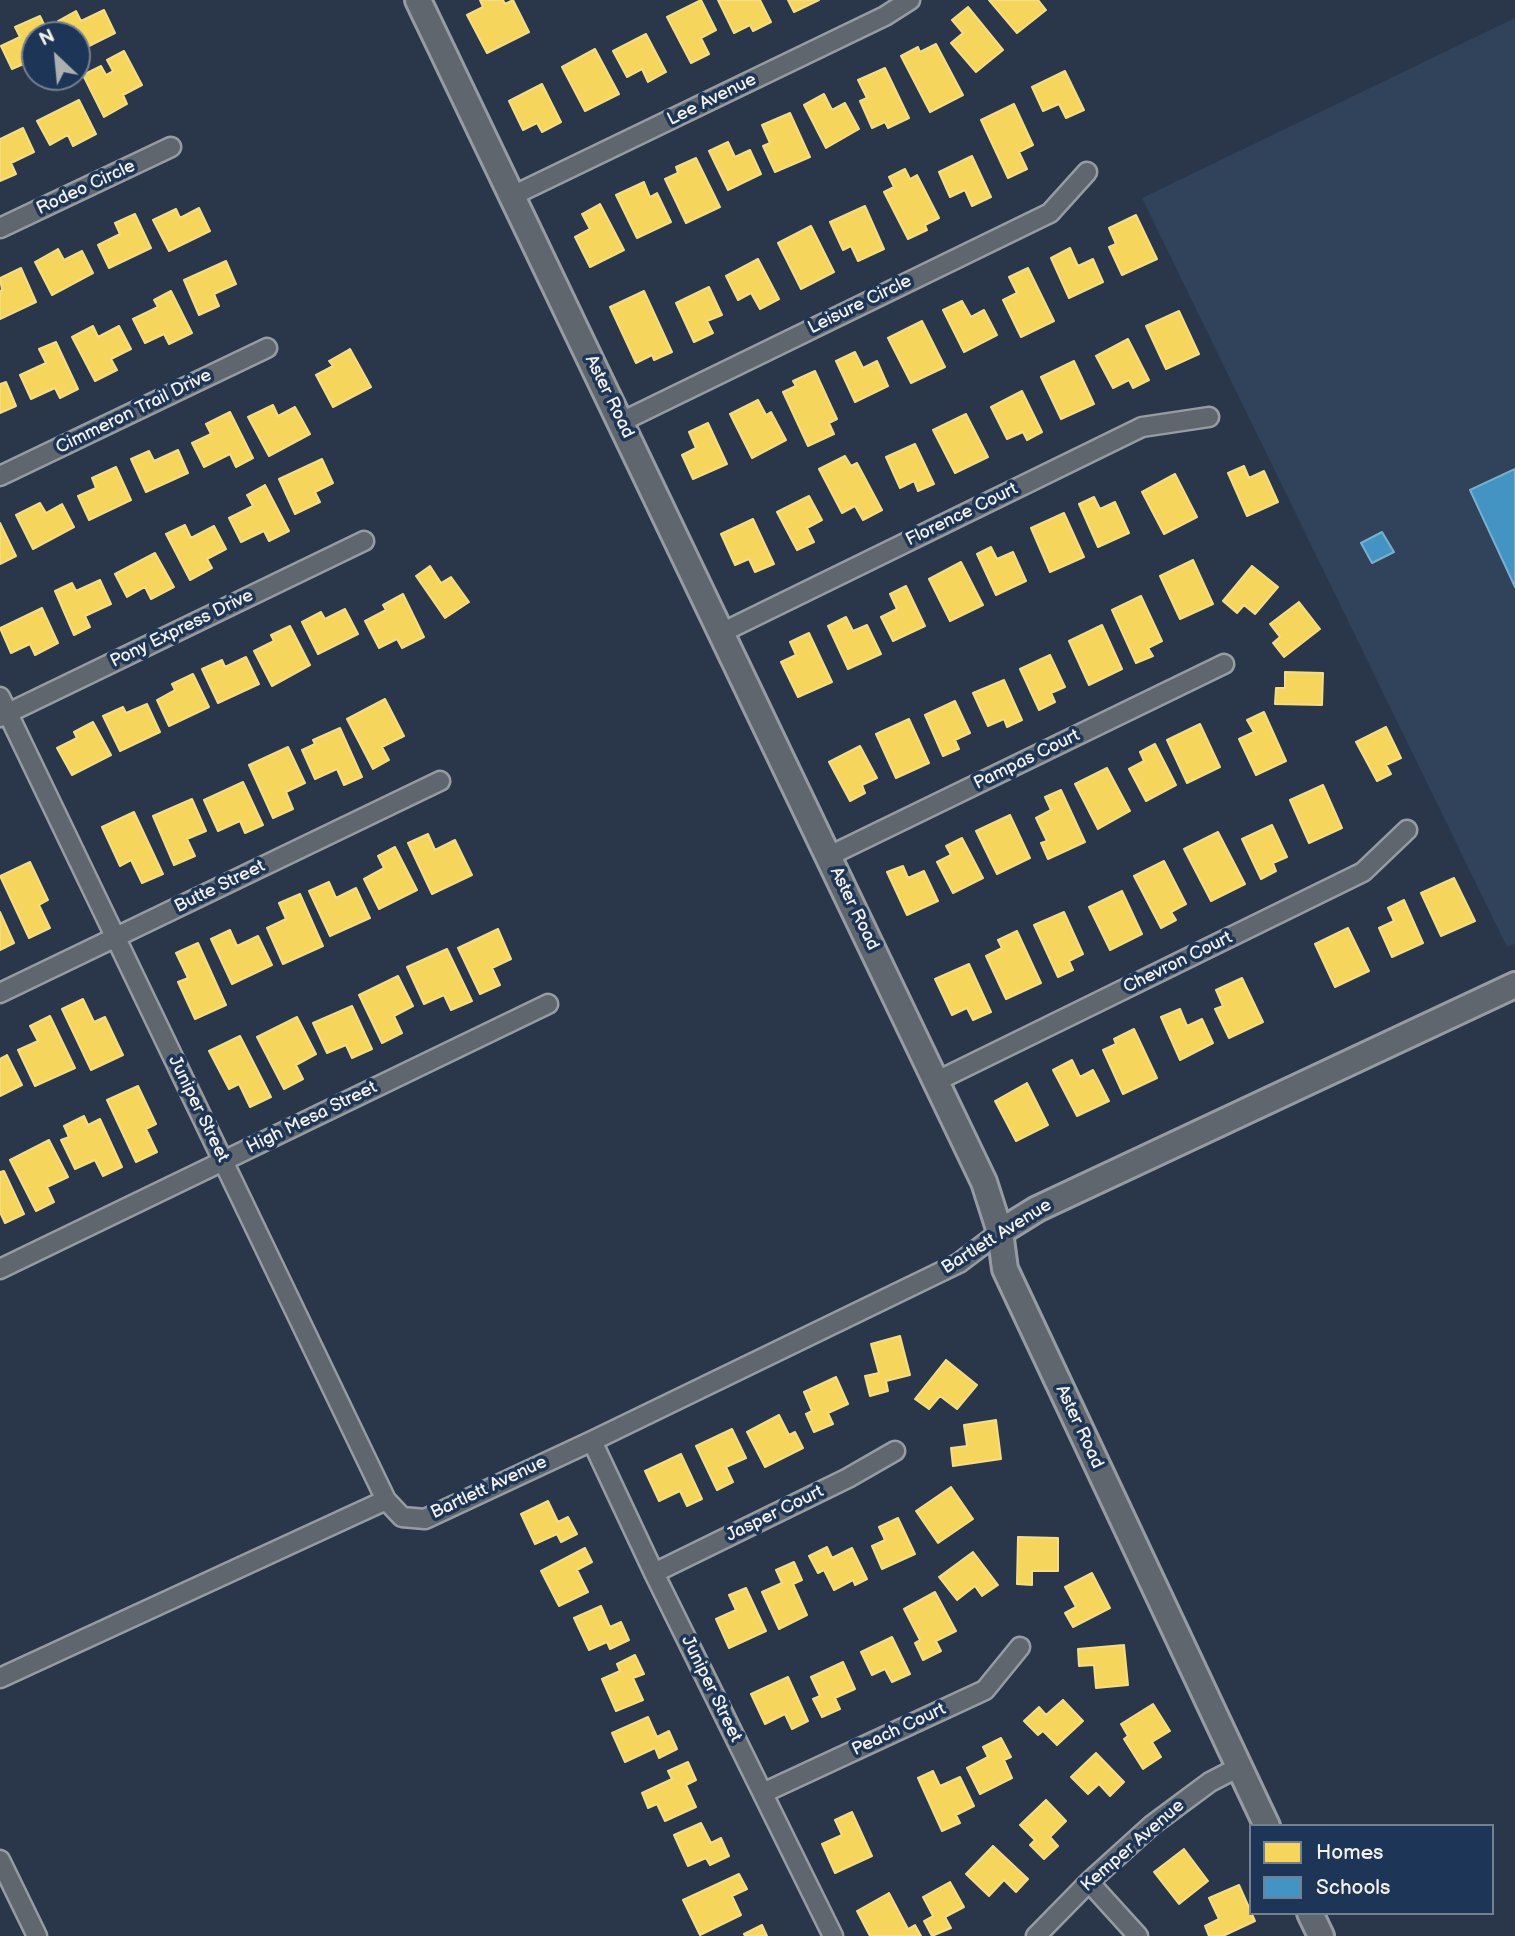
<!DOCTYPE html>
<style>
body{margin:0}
#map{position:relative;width:1515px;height:1936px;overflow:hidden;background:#2a374a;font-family:"Balsamiq Sans",sans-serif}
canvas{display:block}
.legend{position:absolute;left:1249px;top:1824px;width:245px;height:91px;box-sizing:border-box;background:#1d3557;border:2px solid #738091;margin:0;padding:9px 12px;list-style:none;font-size:21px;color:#f4f1e8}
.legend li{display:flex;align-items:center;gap:14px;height:35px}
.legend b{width:35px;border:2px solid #738091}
.north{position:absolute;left:21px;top:21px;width:70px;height:70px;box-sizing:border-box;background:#1d3557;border:2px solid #738091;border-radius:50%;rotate:334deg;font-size:19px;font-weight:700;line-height:28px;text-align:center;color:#f4f1e8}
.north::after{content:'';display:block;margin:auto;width:24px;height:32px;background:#adb0b1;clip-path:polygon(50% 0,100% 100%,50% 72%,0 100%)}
</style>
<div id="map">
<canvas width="1515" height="1936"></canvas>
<ul class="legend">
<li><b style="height:19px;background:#f6d55c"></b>Homes</li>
<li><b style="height:19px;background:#4393c3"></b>Schools</li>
</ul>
<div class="north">N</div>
</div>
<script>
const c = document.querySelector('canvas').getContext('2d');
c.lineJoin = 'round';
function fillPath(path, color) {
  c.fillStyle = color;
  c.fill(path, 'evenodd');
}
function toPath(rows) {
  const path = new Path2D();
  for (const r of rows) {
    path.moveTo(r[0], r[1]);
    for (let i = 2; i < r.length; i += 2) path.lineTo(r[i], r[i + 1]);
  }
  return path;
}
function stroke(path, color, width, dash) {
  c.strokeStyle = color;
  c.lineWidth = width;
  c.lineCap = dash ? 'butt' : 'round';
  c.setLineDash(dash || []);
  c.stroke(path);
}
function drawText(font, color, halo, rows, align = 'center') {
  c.font = font + ' "Balsamiq Sans",sans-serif';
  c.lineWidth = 7;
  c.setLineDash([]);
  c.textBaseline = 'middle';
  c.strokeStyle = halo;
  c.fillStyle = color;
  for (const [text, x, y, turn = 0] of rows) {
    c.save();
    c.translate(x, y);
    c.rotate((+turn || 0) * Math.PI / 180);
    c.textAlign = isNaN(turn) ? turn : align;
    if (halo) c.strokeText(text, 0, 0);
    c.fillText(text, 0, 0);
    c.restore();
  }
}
const built = toPath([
 [1515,18,1515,944,1507,947,1142,198]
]);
const homes = toPath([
 [480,0,503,0,505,4,513,0,529,32,487,53,467,15,483,7,480,0],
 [701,0,716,30,701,38,709,54,691,63,667,17,701,0],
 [718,0,760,0,771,22,753,31,750,25,734,33,718,0],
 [788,0,819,0,794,12,788,0],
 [989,0,1038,0,1046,10,1017,33,989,0],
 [968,7,1003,50,976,72,951,43,963,33,952,20,968,7],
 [104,10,115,33,77,52,77,35,65,35,58,21,76,11,81,21,104,10],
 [40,16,49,35,35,35,35,59,12,69,1,46,20,37,15,27,40,16],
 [646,34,666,72,648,82,642,69,627,77,613,51,646,34],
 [936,44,963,95,930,112,901,56,918,47,920,52,936,44],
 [595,49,619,94,585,111,562,67,595,49],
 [124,51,142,85,123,95,127,104,104,117,83,75,101,66,106,75,113,71,107,60,124,51],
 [885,68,909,118,888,128,885,122,872,128,860,101,867,98,858,80,885,68],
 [1065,71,1084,110,1066,118,1059,104,1043,111,1032,87,1065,71],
 [542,84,561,122,542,132,537,123,523,130,509,101,542,84],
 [824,94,832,110,845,103,859,129,826,148,804,105,824,94],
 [79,100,96,134,73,146,68,135,50,145,37,121,79,100],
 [1014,104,1033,145,1019,152,1027,169,1008,178,981,120,1014,104],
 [790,113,810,157,775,172,763,146,770,143,762,125,790,113],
 [23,128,34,152,11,163,16,174,0,181,0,139,23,128],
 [728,142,735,157,750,150,761,174,728,190,709,151,728,142],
 [972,156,991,197,972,206,965,190,950,197,939,172,972,156],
 [696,158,720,207,686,223,665,179,678,173,676,167,696,158],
 [905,169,910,179,917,175,939,218,925,225,927,230,908,239,884,192,894,187,889,177,905,169],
 [644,182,650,197,657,193,671,222,637,238,616,195,644,182],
 [600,204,624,250,590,267,575,237,590,229,582,214,600,204],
 [865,206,884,249,858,261,851,246,843,250,830,222,865,206],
 [199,208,210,231,169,251,153,220,176,209,180,218,199,208],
 [135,214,151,248,109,268,98,245,120,234,115,223,135,214],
 [1136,215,1157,259,1122,275,1109,247,1116,244,1109,228,1136,215],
 [811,226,834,272,801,289,778,243,811,226],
 [1070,248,1078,266,1093,259,1103,282,1069,298,1051,258,1070,248],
 [58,249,64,260,82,251,93,273,52,295,35,262,58,249],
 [758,259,779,299,760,309,751,293,738,300,726,276,758,259],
 [226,261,236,284,214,294,219,306,199,315,184,280,226,261],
 [21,268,36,302,0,319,0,291,2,290,0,278,21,268],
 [1028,268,1054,321,1021,337,1003,300,1017,293,1009,277,1028,268],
 [709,287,722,315,707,321,713,333,694,342,676,303,709,287],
 [171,291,192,333,169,344,164,334,145,343,133,319,158,307,154,300,171,291],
 [644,291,672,352,654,360,652,355,636,363,610,307,644,291],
 [962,301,971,317,984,310,997,335,964,352,943,310,962,301],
 [1179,311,1199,354,1166,369,1146,326,1179,311],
 [922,321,945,367,911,383,888,338,922,321],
 [93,326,98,337,119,326,131,349,111,359,117,370,95,381,72,337,93,326],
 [1128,339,1149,380,1133,388,1129,380,1113,388,1096,356,1128,339],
 [56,342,78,389,60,398,55,388,31,399,20,375,46,363,39,349,56,342],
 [350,349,371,387,333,407,316,375,333,366,329,361,350,349],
 [855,352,863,368,877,361,888,386,855,402,836,361,855,352],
 [1074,361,1094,404,1061,419,1041,377,1074,361],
 [815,371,837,419,829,423,834,434,808,446,783,392,796,386,793,381,815,371],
 [6,382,16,406,0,413,0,384,6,382],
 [1022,391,1042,432,1027,440,1023,432,1007,439,991,407,1022,391],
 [758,400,766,415,771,412,786,440,752,458,730,414,758,400],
 [273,405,278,416,295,407,310,434,269,456,248,417,273,405],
 [230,412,253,458,236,467,230,454,204,467,192,443,211,434,206,424,230,412],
 [966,414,988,457,955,473,933,430,966,414],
 [708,423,727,464,693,479,682,455,696,448,689,432,708,423],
 [915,444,934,484,918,491,914,481,900,488,886,457,915,444],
 [178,450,188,473,146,492,131,459,149,451,154,461,178,450],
 [845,456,851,466,857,463,882,510,863,520,855,506,842,513,819,469,845,456],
 [322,459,333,483,315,492,320,502,295,514,279,479,322,459],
 [1244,466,1249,478,1264,471,1278,502,1247,516,1228,473,1244,466],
 [116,467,131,500,89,520,78,496,96,488,92,478,116,467],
 [1175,474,1197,517,1164,534,1142,492,1175,474],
 [265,485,289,531,269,541,264,531,241,542,229,518,253,506,247,495,265,485],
 [809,496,822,520,807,528,814,542,797,550,777,512,809,496],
 [1094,497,1100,509,1115,502,1129,533,1098,547,1079,504,1094,497],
 [40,503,46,513,62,504,74,527,33,549,16,515,40,503],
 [1064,513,1084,557,1050,572,1031,528,1064,513],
 [753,519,774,564,755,572,749,559,735,565,721,534,753,519],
 [0,523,16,556,0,564,0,523],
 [185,525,191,538,214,526,226,549,207,559,212,568,190,580,166,534,185,525],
 [991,547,997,559,1013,552,1026,581,996,595,977,554,991,547],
 [155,553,174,587,151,599,145,587,127,597,115,574,155,553],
 [1193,560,1213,604,1180,619,1160,576,1193,560],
 [961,562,983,605,950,621,929,579,961,562],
 [430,566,441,583,451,577,469,602,445,618,416,576,430,566],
 [1252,566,1278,587,1255,614,1244,605,1237,613,1223,601,1252,566],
 [100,580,111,604,85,616,90,627,74,635,55,591,72,583,76,591,100,580],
 [906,586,925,626,893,641,881,617,897,609,890,594,906,586],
 [403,594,424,637,402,648,397,639,379,648,365,621,386,610,383,605,403,594],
 [1141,596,1162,641,1148,648,1153,656,1136,663,1112,610,1141,596],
 [1299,602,1320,629,1284,657,1273,643,1280,637,1270,624,1299,602],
 [42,608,58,643,35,655,30,644,11,653,0,628,42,608],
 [345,609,358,634,318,654,302,622,321,612,325,619,345,609],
 [846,617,853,631,867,625,881,654,848,669,828,626,846,617],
 [1102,625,1122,669,1089,685,1069,641,1102,625],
 [290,626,310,665,272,686,254,651,274,641,271,635,290,626],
 [809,633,832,682,798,697,781,662,796,655,790,642,809,633],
 [1050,655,1065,687,1051,693,1055,702,1039,710,1020,669,1050,655],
 [246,657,259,684,218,703,202,669,222,660,225,667,246,657],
 [1285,672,1323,673,1322,705,1275,704,1276,688,1285,688,1285,672],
 [193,674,209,707,169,726,157,700,175,690,172,684,193,674],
 [1004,680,1022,720,1007,727,1004,719,988,726,973,693,1004,680],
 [385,699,404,736,382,747,389,760,373,769,347,719,385,699],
 [955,701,970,733,955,740,959,749,943,756,925,715,955,701],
 [147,704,160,732,120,751,103,716,123,707,126,713,147,704],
 [1264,712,1286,761,1256,775,1239,739,1254,732,1247,720,1264,712],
 [909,719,929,763,896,778,876,734,909,719],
 [93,722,111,755,72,775,57,748,77,738,74,732,93,722],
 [1200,724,1220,767,1187,783,1167,740,1200,724],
 [1386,727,1401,758,1386,765,1391,774,1377,781,1356,742,1386,727],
 [340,728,362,777,344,785,337,769,315,779,302,750,315,744,313,740,340,728],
 [1155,744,1176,785,1146,801,1129,769,1144,761,1140,752,1155,744],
 [860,746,877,778,862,785,865,793,850,801,829,762,860,746],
 [288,747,305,783,286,792,293,809,273,818,249,765,288,747],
 [1107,768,1130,811,1098,829,1075,784,1107,768],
 [243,782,263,825,245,833,240,821,218,831,204,800,243,782],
 [1323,785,1342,828,1309,843,1290,800,1323,785],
 [1061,790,1085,842,1048,859,1041,843,1047,841,1036,818,1051,810,1045,797,1061,790],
 [192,799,206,831,187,839,195,856,174,865,153,816,192,799],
 [134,812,163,874,142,883,131,860,120,866,102,827,134,812],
 [1010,815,1030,858,997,874,976,831,1010,815],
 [1272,825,1287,857,1273,863,1276,871,1261,879,1242,839,1272,825],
 [1218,832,1245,884,1211,901,1184,849,1218,832],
 [428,834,435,850,455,840,472,875,432,894,408,843,428,834],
 [962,838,983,878,953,893,937,862,951,855,946,846,962,838],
 [395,847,417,890,379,909,364,879,384,868,378,856,395,847],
 [1164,861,1186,904,1171,912,1176,920,1161,928,1134,876,1164,861],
 [30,862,48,900,39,905,50,928,29,938,0,876,30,862],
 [903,866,908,878,924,871,938,901,907,915,887,872,903,866],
 [1454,878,1475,921,1441,936,1421,893,1454,878],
 [329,882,336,898,356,888,370,918,330,936,309,891,329,882],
 [1122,891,1142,934,1110,950,1089,907,1122,891],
 [300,894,323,946,283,964,267,928,286,919,279,903,300,894],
 [1404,900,1423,943,1392,957,1379,928,1394,921,1388,908,1404,900],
 [0,912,14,943,0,950,0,912],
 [1064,912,1083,954,1069,961,1073,970,1058,977,1034,925,1064,912],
 [1348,928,1369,971,1335,987,1315,944,1348,928],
 [498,929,511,959,492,968,500,985,480,994,458,948,498,929],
 [230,930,237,946,258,936,272,965,232,984,211,939,230,930],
 [1017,931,1041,983,1006,999,986,956,1002,948,998,940,1017,931],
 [198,943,226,1005,195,1019,178,982,188,978,176,953,198,943],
 [447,949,472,1001,451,1010,444,995,424,1004,407,967,447,949],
 [969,964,991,1012,973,1020,967,1008,952,1015,935,979,969,964],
 [398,976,413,1006,394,1016,402,1033,382,1043,359,995,398,976],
 [1242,978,1263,1022,1229,1038,1215,1009,1223,1006,1216,990,1242,978],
 [83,999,94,1022,105,1017,123,1055,91,1070,62,1009,83,999],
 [352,1006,372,1049,352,1058,346,1045,327,1053,313,1023,352,1006],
 [1180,1009,1187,1026,1202,1019,1213,1043,1180,1060,1161,1017,1180,1009],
 [50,1016,75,1068,35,1086,18,1050,38,1041,30,1026,50,1016],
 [297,1017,316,1054,296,1065,303,1079,284,1089,257,1037,297,1017],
 [1134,1029,1157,1078,1123,1094,1103,1050,1116,1044,1114,1039,1134,1029],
 [240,1036,271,1097,250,1107,239,1084,229,1089,209,1051,240,1036],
 [7,1055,22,1085,0,1096,0,1059,7,1055],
 [1072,1060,1080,1077,1093,1070,1109,1101,1077,1116,1053,1070,1072,1060],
 [1027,1083,1048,1125,1016,1141,995,1101,1027,1083],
 [138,1086,156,1124,146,1129,157,1152,136,1162,107,1100,138,1086],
 [84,1116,88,1125,100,1119,122,1167,103,1176,95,1160,75,1169,61,1140,69,1137,64,1126,84,1116],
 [49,1140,68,1177,47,1187,54,1202,36,1211,10,1160,49,1140],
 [4,1171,24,1214,5,1223,0,1212,0,1172,4,1171],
 [900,1336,910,1375,886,1381,888,1391,870,1396,865,1376,879,1373,871,1344,900,1336],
 [946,1360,977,1385,957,1409,940,1396,929,1409,915,1399,946,1360],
 [836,1377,848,1404,828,1413,833,1424,814,1432,806,1414,812,1411,804,1392,836,1377],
 [779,1415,789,1435,795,1432,803,1448,765,1467,747,1432,779,1415],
 [996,1420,1001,1459,953,1466,951,1448,967,1446,964,1425,996,1420],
 [732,1429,746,1458,726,1467,733,1482,717,1490,696,1446,732,1429],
 [681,1454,702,1499,687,1506,680,1491,659,1501,645,1471,681,1454],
 [951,1487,973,1519,938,1543,916,1511,951,1487],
 [548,1501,558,1522,568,1517,577,1534,561,1542,557,1534,535,1544,521,1514,548,1501],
 [898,1518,915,1554,882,1569,872,1546,885,1540,879,1527,898,1518],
 [1018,1537,1058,1538,1058,1571,1032,1571,1032,1585,1017,1584,1018,1537],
 [827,1547,832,1558,852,1548,867,1579,855,1585,853,1580,834,1590,824,1570,818,1573,809,1556,827,1547],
 [585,1548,592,1562,577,1570,588,1592,559,1606,541,1571,585,1548],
 [973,1552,998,1585,982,1596,975,1586,957,1600,939,1577,973,1552],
 [794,1562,802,1580,793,1584,807,1615,779,1629,762,1592,782,1583,776,1570,794,1562],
 [1092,1573,1110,1608,1073,1627,1065,1613,1076,1607,1065,1587,1092,1573],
 [746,1588,766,1631,729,1648,716,1619,736,1610,729,1595,746,1588],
 [935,1592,956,1631,936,1641,941,1651,923,1660,915,1643,920,1640,904,1609,935,1592],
 [601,1606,610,1627,621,1622,629,1640,610,1649,607,1642,589,1650,574,1618,601,1606],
 [892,1637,910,1674,892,1682,885,1669,872,1675,861,1652,892,1637],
 [1124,1645,1128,1685,1096,1688,1094,1665,1079,1666,1078,1649,1124,1645],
 [635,1655,644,1674,633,1678,643,1700,616,1711,602,1679,620,1671,617,1664,635,1655],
 [843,1662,855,1689,835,1698,840,1709,822,1717,813,1699,820,1696,811,1677,843,1662],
 [788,1677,808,1721,792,1729,785,1714,765,1724,751,1694,788,1677],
 [1063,1700,1083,1721,1057,1745,1043,1731,1038,1735,1024,1721,1039,1707,1046,1715,1063,1700],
 [1153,1704,1170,1731,1152,1742,1161,1757,1143,1769,1124,1739,1128,1736,1121,1724,1153,1704],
 [648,1717,657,1737,669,1731,677,1749,659,1758,655,1748,625,1762,612,1733,648,1717],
 [1001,1738,1011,1757,1004,1760,1012,1778,980,1794,967,1768,988,1757,983,1747,1001,1738],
 [1096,1753,1124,1782,1110,1796,1099,1784,1088,1794,1071,1777,1096,1753],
 [688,1762,696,1780,686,1785,696,1807,665,1821,657,1804,648,1808,642,1793,672,1779,668,1771,688,1762],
 [933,1771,940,1786,960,1777,974,1806,956,1815,960,1823,942,1831,918,1778,933,1771],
 [1046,1800,1066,1821,1050,1837,1058,1846,1044,1859,1030,1845,1035,1840,1020,1825,1046,1800],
 [852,1812,872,1856,835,1873,822,1844,842,1835,835,1820,852,1812],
 [701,1823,711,1843,721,1838,729,1856,710,1865,706,1858,688,1866,674,1835,701,1823],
 [993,1846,1028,1879,1016,1892,1004,1880,989,1896,966,1874,993,1846],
 [1184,1849,1208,1881,1179,1904,1154,1872,1184,1849],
 [739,1874,747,1889,732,1896,741,1915,700,1935,683,1900,739,1874],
 [950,1882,964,1907,945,1917,951,1928,932,1936,924,1921,933,1916,923,1897,950,1882],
 [1239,1885,1255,1921,1223,1936,1209,1936,1205,1926,1219,1919,1209,1898,1239,1885],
 [889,1893,908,1929,915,1925,921,1936,870,1936,857,1911,889,1893],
 [762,1925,767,1936,745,1936,744,1934,762,1925]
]);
const schools = toPath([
 [1515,469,1515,587,1470,490,1515,469],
 [1382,532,1394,552,1372,563,1361,543,1382,532]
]);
const street = toPath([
 [512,196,885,16,910,0],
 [0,228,171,147],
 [621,422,1050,213,1087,172],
 [0,476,267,348],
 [721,633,1142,427,1209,417],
 [0,697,386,1500,402,1517,425,1519,592,1441,959,1263,1000,1232],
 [0,717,364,541],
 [829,856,1224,664],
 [0,993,440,781],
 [937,1081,1363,872,1407,830],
 [0,1269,548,1004],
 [592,1441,654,1573,833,1936],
 [654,1573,848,1478,895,1451],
 [0,1678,386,1500],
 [763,1793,985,1690,1020,1647],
 [0,1860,37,1936],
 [1089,1882,1138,1936],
 [1036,1936,1089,1882,1152,1825,1210,1782,1239,1767]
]);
const secondary = toPath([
 [418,0,984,1182,1000,1232,1005,1269,1267,1826],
 [1000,1232,1037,1209,1515,985],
 [1310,1913,1321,1936]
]);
const streetNames = [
 ["Lee Avenue",712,100,-26],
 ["Rodeo Circle",86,188,-25],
 ["Leisure Circle",860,305,-26],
 ["Aster Road",609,397,64],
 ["Cimmeron Trail Drive",134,412,-26],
 ["Florence Court",962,515,-26],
 ["Pony Express Drive",182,629,-26],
 ["Pampas Court",1027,760,-26],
 ["Butte Street",220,887,-26],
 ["Aster Road",854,909,64],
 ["Chevron Court",1178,963,-26],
 ["Juniper Street",198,1109,64],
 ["High Mesa Street",312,1118,-26],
 ["Bartlett Avenue",997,1237,-32],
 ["Aster Road",1079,1427,65],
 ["Bartlett Avenue",489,1488,-25],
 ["Jasper Court",775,1514,-26],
 ["Juniper Street",711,1689,64],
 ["Peach Court",899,1730,-25],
 ["Kemper Avenue",1133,1846,-41]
];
fillPath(built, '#31425b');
fillPath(homes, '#f6d55c');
stroke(homes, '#f5dd86', 2);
fillPath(schools, '#4393c3');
stroke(schools, '#78afce', 2);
stroke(street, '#979ca3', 23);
stroke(secondary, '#979ca3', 30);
stroke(street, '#60666e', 18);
stroke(secondary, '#60666e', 24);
drawText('18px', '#f4f1e8', '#1d3557', streetNames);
</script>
